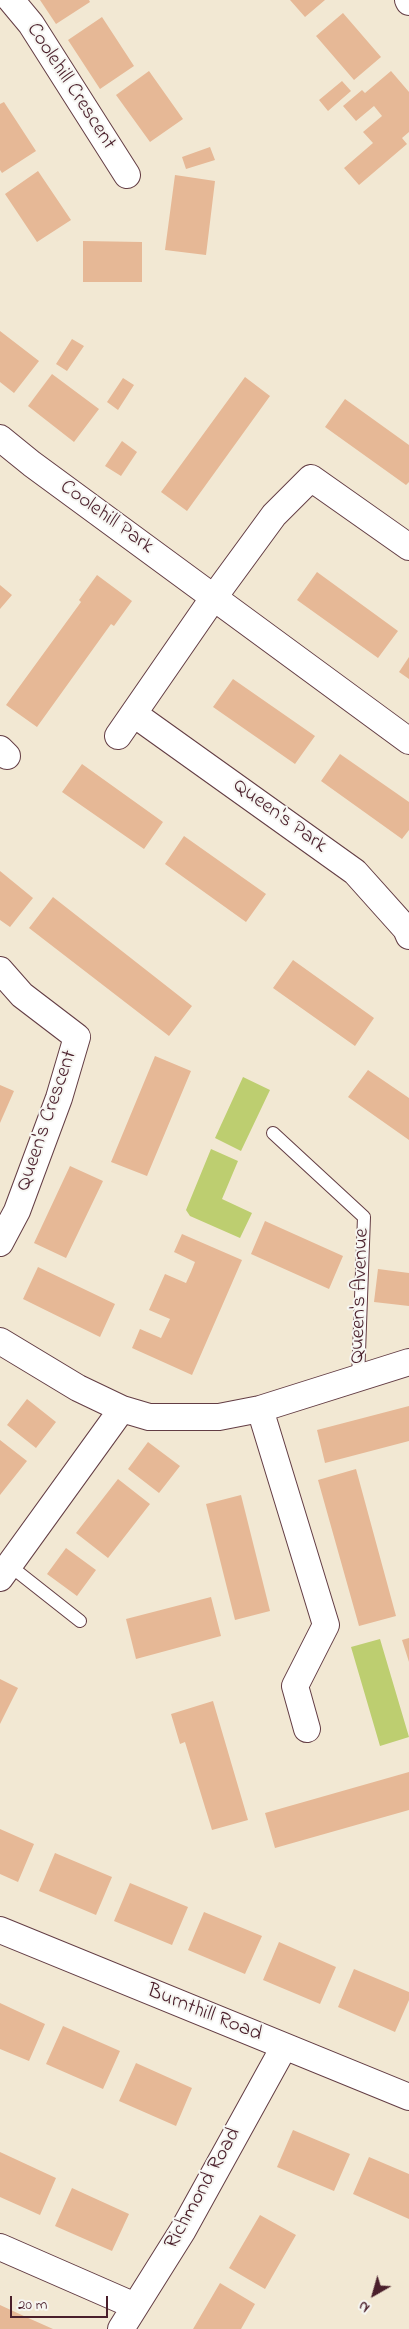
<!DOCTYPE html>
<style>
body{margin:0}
#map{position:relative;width:409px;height:2329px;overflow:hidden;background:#f2e8d3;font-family:"Indie Flower",sans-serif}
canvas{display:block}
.north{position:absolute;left:349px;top:2269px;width:50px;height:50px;-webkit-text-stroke:4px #f6f6f2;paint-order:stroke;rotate:218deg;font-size:14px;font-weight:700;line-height:20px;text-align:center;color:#4a1f2b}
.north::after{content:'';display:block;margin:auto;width:18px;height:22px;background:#4a1f2b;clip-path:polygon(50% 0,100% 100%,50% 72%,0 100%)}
.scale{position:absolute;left:10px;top:2296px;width:98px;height:22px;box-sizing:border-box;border:2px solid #4a1f2b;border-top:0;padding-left:6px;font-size:15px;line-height:18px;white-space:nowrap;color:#4a1f2b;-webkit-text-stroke:4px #f6f6f2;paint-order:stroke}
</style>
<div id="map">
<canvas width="409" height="2329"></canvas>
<div class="north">N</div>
<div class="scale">20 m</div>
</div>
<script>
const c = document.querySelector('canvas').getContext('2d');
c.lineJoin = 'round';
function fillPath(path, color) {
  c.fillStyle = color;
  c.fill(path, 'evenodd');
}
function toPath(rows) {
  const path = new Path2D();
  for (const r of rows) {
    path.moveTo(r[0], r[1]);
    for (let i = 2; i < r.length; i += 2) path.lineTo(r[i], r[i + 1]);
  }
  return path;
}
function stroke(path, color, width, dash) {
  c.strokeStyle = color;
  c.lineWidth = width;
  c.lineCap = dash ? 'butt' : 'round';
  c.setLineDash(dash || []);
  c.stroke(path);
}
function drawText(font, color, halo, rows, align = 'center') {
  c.font = font + ' "Indie Flower",sans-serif';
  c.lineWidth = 4;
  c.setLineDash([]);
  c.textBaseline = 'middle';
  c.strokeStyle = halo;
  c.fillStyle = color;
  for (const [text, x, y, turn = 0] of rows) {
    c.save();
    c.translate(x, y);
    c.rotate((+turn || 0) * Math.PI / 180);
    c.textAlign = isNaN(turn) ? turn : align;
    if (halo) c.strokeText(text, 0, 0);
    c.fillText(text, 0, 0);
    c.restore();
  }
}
const green = toPath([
 [243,1077,270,1090,241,1151,215,1138],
 [211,1149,238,1161,222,1199,252,1213,240,1238,190,1216,186,1210],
 [380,1639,409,1737,380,1746,351,1647]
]);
const building = toPath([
 [40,0,89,0,90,2,56,24],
 [290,0,325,0,305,17],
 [343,13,381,57,354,80,316,36],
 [102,17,134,66,100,89,68,40],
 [149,71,183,119,150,142,116,95],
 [391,71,409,92,409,132,402,138,407,144,359,185,344,168,373,143,363,132,382,116,374,106,356,121,343,106,362,90,365,93],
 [342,81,351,91,328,111,319,100],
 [4,102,36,151,2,173,0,170,0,104],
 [210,147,215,160,186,169,182,157],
 [38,171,71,220,37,242,5,194],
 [175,175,215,181,206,255,165,250],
 [83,241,142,242,142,282,83,282],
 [0,331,39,361,14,393,0,382],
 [72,339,84,346,67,371,56,364],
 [52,374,99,409,74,442,28,406],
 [245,377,270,396,187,511,161,492],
 [123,378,134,385,118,410,107,402],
 [345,399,409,445,409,482,406,485,325,427],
 [122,441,137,452,121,476,105,466],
 [317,572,398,631,378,658,297,600],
 [97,575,132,601,114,626,111,624,37,727,6,705,81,602,79,600],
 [0,585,12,595,0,609],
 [409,657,409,679,399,672],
 [233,679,315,736,295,764,213,707],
 [340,754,409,802,409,830,402,839,321,781],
 [82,764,163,822,144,849,62,792],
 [184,836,266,894,246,922,165,864],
 [0,871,33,898,10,927,0,920],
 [53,897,192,1006,169,1036,29,928],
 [293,960,374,1018,355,1046,273,988],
 [155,1056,191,1071,147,1176,111,1162],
 [368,1070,409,1098,409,1140,348,1097],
 [0,1085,14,1091,0,1123],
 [70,1166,103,1181,66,1258,34,1243],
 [265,1221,343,1256,329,1289,251,1254],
 [182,1234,242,1260,192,1375,132,1348,140,1329,161,1338,170,1319,149,1310,165,1274,186,1283,191,1272,195,1262,174,1252],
 [38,1267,115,1304,100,1337,23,1299],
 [378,1269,409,1273,409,1306,374,1302],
 [27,1399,56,1422,36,1448,7,1425],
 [409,1406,409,1441,325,1463,317,1430],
 [0,1440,27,1461,0,1495],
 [148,1442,180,1466,159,1493,128,1469],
 [356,1469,396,1616,359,1626,318,1480],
 [118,1479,150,1504,108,1558,76,1533],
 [241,1495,270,1611,235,1620,206,1504],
 [66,1548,96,1570,77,1596,47,1574],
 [211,1597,221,1636,136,1659,126,1619],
 [409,1638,409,1662,402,1640],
 [0,1679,18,1688,0,1724],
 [213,1701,248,1820,212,1830,185,1742,180,1744,171,1714],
 [409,1772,409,1810,275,1848,265,1813],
 [0,1829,34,1844,18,1882,0,1874],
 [55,1853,112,1877,96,1915,39,1891],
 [130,1883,188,1907,172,1945,114,1921],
 [204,1912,262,1936,245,1974,188,1950],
 [279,1942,336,1967,320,2004,263,1980],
 [354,1969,409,1992,409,2000,395,2032,338,2007],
 [0,2003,45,2024,29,2061,0,2049],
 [63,2026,120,2051,103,2089,46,2064],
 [136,2063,192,2088,176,2126,119,2101],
 [293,2130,350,2154,334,2191,277,2167],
 [0,2152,56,2178,40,2215,0,2197],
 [369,2157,409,2174,409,2219,353,2194],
 [72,2188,129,2214,112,2251,55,2226],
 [260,2215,296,2235,265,2289,229,2268],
 [220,2283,255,2304,241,2329,193,2329],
 [0,2305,26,2317,53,2329,0,2329]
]);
const service = toPath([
 [273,1133,364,1217,358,1379],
 [9,1565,80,1621]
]);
const minor = toPath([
 [11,0,31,24,127,175],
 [408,0,409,2],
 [0,438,32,464,409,741],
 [134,714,355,872,406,929,409,936],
 [118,736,214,597,274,515,311,478,409,547],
 [0,749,7,756],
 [0,970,22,995,77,1037,59,1098,17,1211,0,1243],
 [0,1341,78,1388,122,1409,149,1417,219,1417,260,1409,409,1362],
 [260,1409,326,1625,295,1686,307,1729],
 [0,1578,122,1409],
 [0,1930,409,2097],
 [0,2247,135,2306],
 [121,2329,183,2230,284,2047]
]);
const streetNames = [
 ["Coolehill Crescent",70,87,57],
 ["Coolehill Park",106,518,36],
 ["Queen's Park",279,817,36],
 ["Queen's Crescent",48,1121,-71],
 ["Queen's Avenue",361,1296,-88],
 ["Burnthill Road",204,2014,22],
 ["Richmond Road",204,2189,-61]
];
fillPath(green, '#bdce70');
fillPath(building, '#e6b896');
stroke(service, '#633d44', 14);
stroke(minor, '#633d44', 28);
stroke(service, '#fff', 12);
stroke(minor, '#fff', 26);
drawText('21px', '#4a1f2b', '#f6f6f2', streetNames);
</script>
